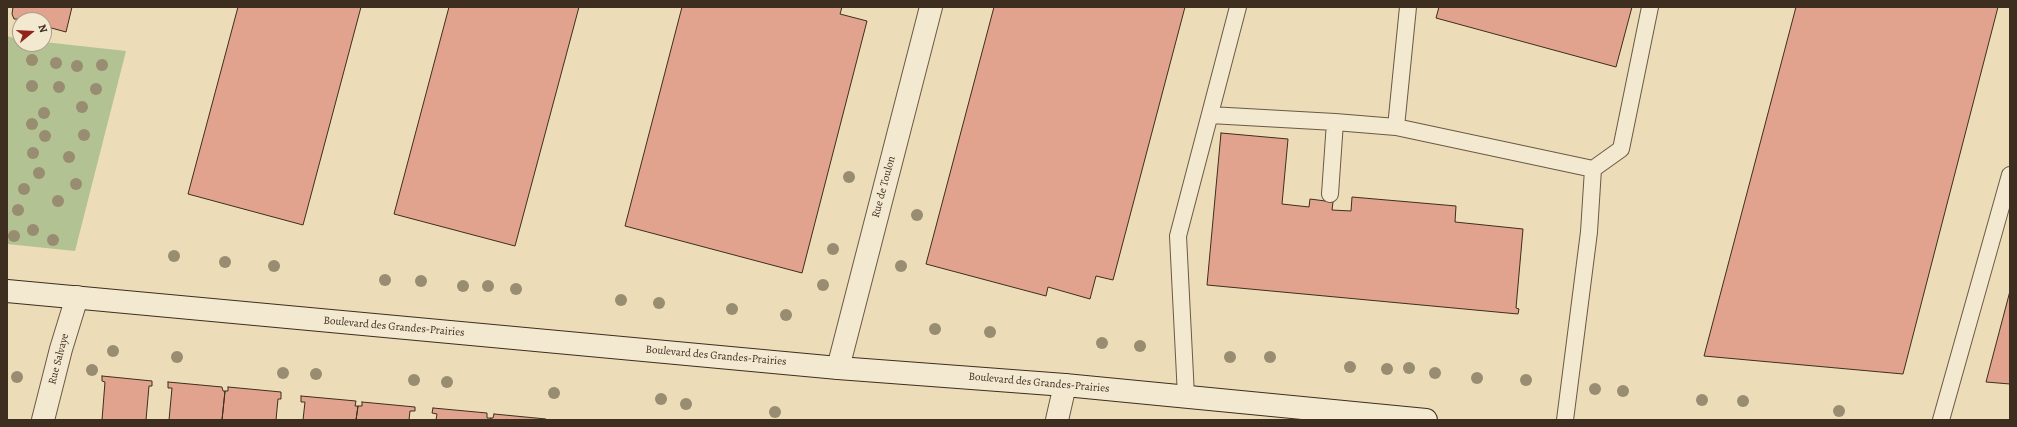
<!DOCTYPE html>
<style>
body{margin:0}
#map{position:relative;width:2017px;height:427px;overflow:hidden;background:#ecdcb7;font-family:Alegreya,serif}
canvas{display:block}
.frame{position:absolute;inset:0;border:8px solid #3d2e1f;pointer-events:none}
.north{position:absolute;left:12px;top:12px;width:40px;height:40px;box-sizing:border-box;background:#f3e8d0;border:1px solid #aa9e89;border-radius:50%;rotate:72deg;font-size:11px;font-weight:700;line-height:16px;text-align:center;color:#3d2e1f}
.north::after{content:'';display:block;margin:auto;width:14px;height:18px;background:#8f2418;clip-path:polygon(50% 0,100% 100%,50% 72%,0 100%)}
</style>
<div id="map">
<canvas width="2017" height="427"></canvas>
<div class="frame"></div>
<div class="north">N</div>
</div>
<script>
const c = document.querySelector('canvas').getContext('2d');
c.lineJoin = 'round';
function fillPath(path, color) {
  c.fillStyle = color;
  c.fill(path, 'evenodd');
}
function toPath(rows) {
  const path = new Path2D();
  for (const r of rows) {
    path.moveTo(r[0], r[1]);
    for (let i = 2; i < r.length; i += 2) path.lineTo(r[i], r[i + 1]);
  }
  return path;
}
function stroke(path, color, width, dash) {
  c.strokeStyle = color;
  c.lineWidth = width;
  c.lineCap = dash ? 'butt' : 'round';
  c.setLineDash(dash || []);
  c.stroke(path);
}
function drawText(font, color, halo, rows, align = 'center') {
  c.font = font + ' Alegreya,serif';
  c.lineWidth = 3;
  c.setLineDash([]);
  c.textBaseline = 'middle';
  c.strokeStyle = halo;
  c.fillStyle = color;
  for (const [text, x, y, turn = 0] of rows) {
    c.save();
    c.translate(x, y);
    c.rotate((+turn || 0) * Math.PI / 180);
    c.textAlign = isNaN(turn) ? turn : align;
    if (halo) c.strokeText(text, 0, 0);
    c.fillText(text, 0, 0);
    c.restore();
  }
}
const green = toPath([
 [7,36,20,40,20,44,44,44,44,42,126,51,75,251,7,244]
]);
const building = toPath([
 [13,7,72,7,66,32,44,26,44,20,14,19,12,14,13,7],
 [238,7,361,7,303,225,188,194,238,7],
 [449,7,579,7,515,246,394,214,449,7],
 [682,7,842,7,840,14,867,21,802,273,625,226,682,7],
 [994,7,1185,7,1113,280,1096,276,1090,299,1048,287,1046,296,926,264,994,7],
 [1439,7,1632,7,1616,67,1436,18,1439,7],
 [1796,7,1998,7,1903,374,1704,356,1796,7],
 [1221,133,1288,139,1282,204,1309,207,1310,199,1333,202,1332,210,1351,211,1352,197,1456,206,1455,222,1523,229,1516,308,1519,309,1518,314,1207,285,1221,133],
 [2010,291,2010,384,1986,382,2010,291],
 [102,376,152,381,152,386,149,386,146,420,102,420,105,382,102,381,102,376],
 [168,382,222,387,223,391,225,391,222,420,169,420,172,388,168,388,168,382],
 [228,387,281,392,281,399,278,399,276,420,222,420,225,391,228,391,228,387],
 [301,396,356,401,355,406,358,406,356,420,303,420,305,402,301,402,301,396],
 [362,402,415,407,415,411,410,411,409,420,356,420,358,406,362,406,362,402],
 [433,408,487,413,487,418,491,418,490,420,436,420,437,414,432,413,433,408],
 [494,414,546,419,546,420,490,420,491,418,493,418,494,414]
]);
const service = toPath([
 [1210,115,1335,122,1396,127,1593,169,1621,149,1650,7],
 [1396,127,1408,7],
 [1330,194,1335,122],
 [1186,396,1178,236,1238,7],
 [1565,420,1589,232,1593,169],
 [1941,420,2010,175]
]);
const minor = toPath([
 [838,368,931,7],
 [43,420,61,349,77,297],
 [1057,420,1065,385]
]);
const secondary = toPath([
 [7,291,838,368,1065,385,1426,420]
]);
const trees = [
 [32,60],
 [56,63],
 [102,65],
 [77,66],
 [32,86],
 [59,87],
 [96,89],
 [82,107],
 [44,113],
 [32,124],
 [84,135],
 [45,136],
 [33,153],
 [69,157],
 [39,173],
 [849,177],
 [76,184],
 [24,189],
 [58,201],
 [18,210],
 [917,215],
 [33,230],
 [14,236],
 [53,240],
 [833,249],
 [174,256],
 [225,262],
 [274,266],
 [901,266],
 [385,280],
 [421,281],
 [823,285],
 [463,286],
 [488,286],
 [516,289],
 [621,300],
 [659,303],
 [732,309],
 [786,315],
 [935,329],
 [990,332],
 [1102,343],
 [1140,346],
 [113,351],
 [177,357],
 [1230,357],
 [1270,357],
 [1350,367],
 [1409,368],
 [1387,369],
 [92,370],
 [283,373],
 [1435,373],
 [316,374],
 [17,377],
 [1477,378],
 [414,380],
 [1526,380],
 [447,382],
 [1595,389],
 [1623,391],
 [554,393],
 [661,399],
 [1702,400],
 [1743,401],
 [686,404],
 [1839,411],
 [775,412]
];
const streetNames = [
 ["Rue de Toulon",884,187,-75],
 ["Boulevard des Grandes-Prairies",394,327,5],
 ["Boulevard des Grandes-Prairies",716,356,5],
 ["Rue Salvaye",59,359,-75],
 ["Boulevard des Grandes-Prairies",1039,383,5]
];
fillPath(green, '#b2c293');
fillPath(building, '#e1a28e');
stroke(building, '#3d2e1f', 1);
stroke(service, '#695a45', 18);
stroke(minor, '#695a45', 24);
stroke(secondary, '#3d2e1f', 24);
stroke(service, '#f3e8d0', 16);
stroke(minor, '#f3e8d0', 22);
stroke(secondary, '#f3e8d0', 22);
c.fillStyle = '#988d70';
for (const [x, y] of trees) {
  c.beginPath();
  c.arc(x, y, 6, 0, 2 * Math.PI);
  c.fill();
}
drawText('11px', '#3d2e1f', '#f3e8d0', streetNames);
</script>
